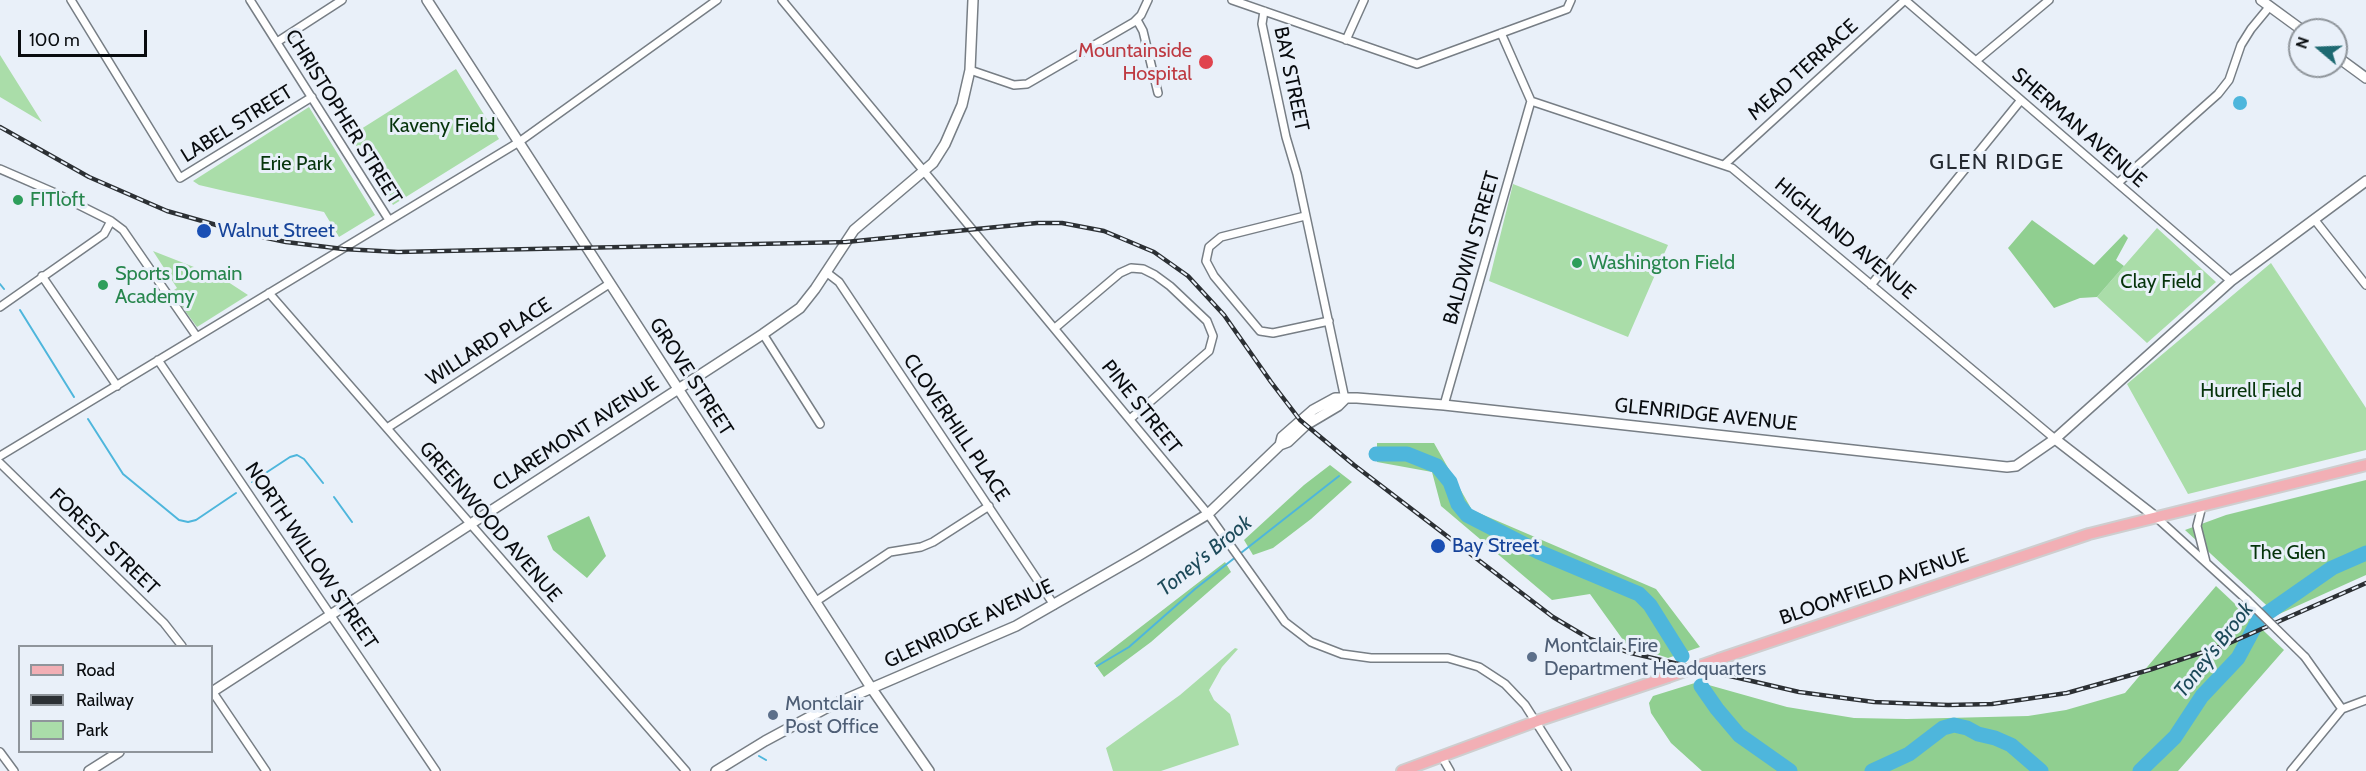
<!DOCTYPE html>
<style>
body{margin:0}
#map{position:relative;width:2366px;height:771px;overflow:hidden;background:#e9f0f9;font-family:Cabin,sans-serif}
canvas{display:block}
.legend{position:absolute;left:18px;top:645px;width:195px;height:108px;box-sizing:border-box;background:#e9f0f9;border:2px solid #8f959b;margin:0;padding:8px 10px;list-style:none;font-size:18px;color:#090c0f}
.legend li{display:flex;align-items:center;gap:12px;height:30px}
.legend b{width:30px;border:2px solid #8f959b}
.north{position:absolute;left:2288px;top:18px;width:60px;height:60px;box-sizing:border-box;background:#e9f0f9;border:2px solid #8f959b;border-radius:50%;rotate:289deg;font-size:16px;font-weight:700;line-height:24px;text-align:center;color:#090c0f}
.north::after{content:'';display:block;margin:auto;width:21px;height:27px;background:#1d6971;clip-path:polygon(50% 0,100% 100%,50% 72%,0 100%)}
.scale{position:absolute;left:18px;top:30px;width:129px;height:27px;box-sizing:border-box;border:3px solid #090c0f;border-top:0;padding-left:8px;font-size:18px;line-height:21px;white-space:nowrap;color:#090c0f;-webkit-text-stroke:4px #e9f0f9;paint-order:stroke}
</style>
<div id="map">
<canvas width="2366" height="771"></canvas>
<ul class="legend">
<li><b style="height:8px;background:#f2afb5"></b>Road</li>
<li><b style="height:8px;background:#2c3034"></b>Railway</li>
<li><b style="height:16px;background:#aadda9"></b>Park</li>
</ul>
<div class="north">N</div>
<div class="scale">100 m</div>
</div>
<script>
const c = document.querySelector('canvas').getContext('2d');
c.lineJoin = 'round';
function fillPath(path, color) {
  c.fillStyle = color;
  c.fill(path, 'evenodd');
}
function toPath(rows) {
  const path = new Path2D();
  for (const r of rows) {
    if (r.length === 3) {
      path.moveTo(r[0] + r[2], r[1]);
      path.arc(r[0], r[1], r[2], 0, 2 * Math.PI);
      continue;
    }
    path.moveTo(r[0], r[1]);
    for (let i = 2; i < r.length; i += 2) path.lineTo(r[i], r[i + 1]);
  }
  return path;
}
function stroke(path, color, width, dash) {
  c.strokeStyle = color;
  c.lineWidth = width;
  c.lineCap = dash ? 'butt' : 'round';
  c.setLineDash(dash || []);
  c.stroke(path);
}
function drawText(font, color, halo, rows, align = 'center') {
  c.font = font + ' Cabin,sans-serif';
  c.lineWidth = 6;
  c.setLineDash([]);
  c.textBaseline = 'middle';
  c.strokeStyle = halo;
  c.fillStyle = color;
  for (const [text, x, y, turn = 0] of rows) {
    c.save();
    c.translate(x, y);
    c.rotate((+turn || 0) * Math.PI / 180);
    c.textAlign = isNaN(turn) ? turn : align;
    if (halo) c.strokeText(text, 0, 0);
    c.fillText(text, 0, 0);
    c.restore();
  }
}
const green = toPath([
 [0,55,42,122,0,97],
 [456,69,499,139,393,205,350,136],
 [309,107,375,215,339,237,324,212,229,192,199,185,193,181],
 [1513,184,1668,245,1628,337,1489,281],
 [2157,228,2216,282,2147,343,2097,297],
 [153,251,222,278,248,295,197,327,171,292,177,288],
 [2271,263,2366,408,2366,450,2188,494,2127,384],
 [1235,648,1238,649,1222,667,1209,690,1214,700,1230,714,1239,745,1161,771,1113,771,1106,748,1180,695]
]);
const forest = toPath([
 [2032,220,2094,265,2124,234,2128,238,2116,260,2124,266,2097,297,2080,298,2054,308,2008,248],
 [1377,443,1434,443,1472,510,1656,589,1700,647,1668,658,1626,644,1590,594,1552,600,1441,506,1432,472,1377,462],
 [1330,465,1352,482,1311,519,1273,548,1253,555,1244,540,1304,485],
 [2366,480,2366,575,2277,615,2185,530,2226,515],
 [589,516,606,556,587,578,553,550,547,536],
 [1225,562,1231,572,1151,642,1104,677,1094,663],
 [2216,586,2284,650,2178,771,1702,771,1671,743,1651,713,1649,703,1653,696,1698,682,1787,707,1854,718,1907,719,2028,716,2066,710,2125,693]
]);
const water = toPath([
 [2240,103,7]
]);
const stream = toPath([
 [0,284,4,289],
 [20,310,74,397],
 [88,419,123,474,179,520,188,522,196,520,236,493],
 [252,482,290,457,297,455,304,459,323,483],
 [334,497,352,522],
 [1097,666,1129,647,1195,589,1339,476],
 [759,756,766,760]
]);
const river = toPath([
 [1376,454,1407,454,1437,466,1450,482,1458,504,1467,515,1539,552,1639,594,1650,605,1682,656],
 [1701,686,1717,709,1739,735,1790,771],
 [1872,771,1909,754,1943,728,1954,725,1967,728,1978,734,1995,738,2011,745,2041,771],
 [2140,771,2175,737,2202,696,2238,658,2259,619,2332,568,2366,553]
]);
const street = toPath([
 [71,0,180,178,312,97],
 [250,0,389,220],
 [782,0,1208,514,1285,622,1311,642,1342,654,1371,658,1448,658,1479,667,1505,684,1525,705,1567,771],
 [1232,0,1417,64,1567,9,1571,0],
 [1905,0,2231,281],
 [1264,11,1262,24,1286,137,1297,174,1345,399],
 [1137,20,1143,31,1158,93],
 [1501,33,1531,101,1732,168,2055,439],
 [1346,40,1364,0],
 [277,42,342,0],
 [1977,60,2049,0],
 [970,70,1014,85,1027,84,1134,22,1141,15,1148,0],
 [1724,165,1905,0],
 [0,169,53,192,111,221,123,230,197,337],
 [2118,183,2218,94,2229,80,2241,45,2251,29,2270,6],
 [1305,216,1221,237,1209,247,1206,261,1214,276,1260,331,1273,333,1329,321],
 [2314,219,2366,285],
 [826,272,839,282,1054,605],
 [42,276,117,386],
 [1871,285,2021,100],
 [269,293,686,771],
 [0,307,104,234,111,221],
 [1055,328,1120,273,1131,268,1143,269,1155,275,1170,286,1207,321,1213,336,1209,351,1130,419],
 [763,334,820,424],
 [158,360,436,771],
 [1444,405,1531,101],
 [387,428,609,284],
 [0,456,519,142,717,0],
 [0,463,164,623,182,646],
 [2202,506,2197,526,2206,562],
 [2157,518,2247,600],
 [815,602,890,552,921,547,933,542,989,506],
 [2305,657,2342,709],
 [212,691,266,771],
 [0,752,14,771],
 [1442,757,1450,771],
 [2291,771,2342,709,2366,700]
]);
const secondary = toPath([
 [427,0,872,689,929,771],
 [2261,0,2302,30],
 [2336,56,2366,78],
 [2055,439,2157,518],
 [1280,445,1282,437,1313,410,1335,398,1357,398,1444,405,2007,467,2016,466,2055,439,2231,281,2366,181],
 [212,692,763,334,800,308,815,289,854,230,933,163,945,144,962,105,970,70,973,0],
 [89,771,119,752],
 [716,771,765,741,830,706,1016,626,1138,556,1208,514,1280,445,1288,442,1306,425,1338,406,1345,399]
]);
const primary = toPath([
 [1719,659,2089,534,2366,465],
 [1402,771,1537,721,1668,677]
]);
const rail = toPath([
 [0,127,89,177,167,211,248,234,286,242,343,249,398,252,846,242,1037,223,1062,223,1104,231,1154,252,1188,276,1224,315,1271,382,1300,420,1354,465,1553,617,1590,639,1631,653,1799,692,1874,702,1948,705,1992,704,2067,693,2149,670,2225,645,2366,583]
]);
const streetBridge = toPath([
 [2247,600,2305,657]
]);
const primaryBridge = toPath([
 [1668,677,1719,659]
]);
const markers = [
 [1206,62,8,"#e0444e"],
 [18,200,6,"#2e9e5b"],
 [204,231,8,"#1a4fb4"],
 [1577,263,6,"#2e9e5b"],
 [103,285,6,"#2e9e5b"],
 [1438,546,8,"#1a4fb4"],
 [1532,657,6,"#5c6f8a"],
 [773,715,6,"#5c6f8a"]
];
const healthNames = [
 ["Mountainside",1192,51],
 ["Hospital",1192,74]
];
const streetNames = [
 ["MEAD TERRACE",1803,70,-42],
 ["BAY STREET",1291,79,78],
 ["CHRISTOPHER STREET",343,117,58],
 ["LABEL STREET",237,124,-32],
 ["SHERMAN AVENUE",2079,128,41],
 ["HIGHLAND AVENUE",1845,239,40],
 ["BALDWIN STREET",1472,248,-74],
 ["WILLARD PLACE",489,342,-33],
 ["GROVE STREET",691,377,57],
 ["PINE STREET",1141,407,51],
 ["GLENRIDGE AVENUE",1706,415,6],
 ["CLOVERHILL PLACE",956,428,56],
 ["CLAREMONT AVENUE",576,434,-33],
 ["GREENWOOD AVENUE",490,522,49],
 ["FOREST STREET",104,542,44],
 ["NORTH WILLOW STREET",311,556,56],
 ["BLOOMFIELD AVENUE",1874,587,-19],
 ["GLENRIDGE AVENUE",969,624,-25]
];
const parkNames = [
 ["Kaveny Field",442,126],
 ["Erie Park",296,164],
 ["Clay Field",2161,282],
 ["Hurrell Field",2251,391],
 ["The Glen",2288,553]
];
const leisureNames = [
 ["FITloft",30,200],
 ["Washington Field",1589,263],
 ["Sports Domain",115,274],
 ["Academy",115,297]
];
const transitNames = [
 ["Walnut Street",218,231],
 ["Bay Street",1452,546]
];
const serviceNames = [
 ["Montclair Fire",1544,646],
 ["Department Headquarters",1544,669],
 ["Montclair",785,704],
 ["Post Office",785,727]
];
const waterNames = [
 ["Toney's Brook",1205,556,-39],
 ["Toney's Brook",2214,650,-52]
];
const quarterNames = [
 ["GLEN RIDGE",1997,163]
];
fillPath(green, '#aadda9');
fillPath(forest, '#90cf90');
fillPath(water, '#4eb6dc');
stroke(stream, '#4eb6dc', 2);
stroke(river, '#4eb6dc', 15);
stroke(street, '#777e85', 10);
stroke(secondary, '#777e85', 12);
stroke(primary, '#cececf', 14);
stroke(street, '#fff', 7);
stroke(secondary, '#fff', 9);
stroke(primary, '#f2afb5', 10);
stroke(rail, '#2c3034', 4.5);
stroke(rail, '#e9f0f9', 2, [7]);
stroke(streetBridge, '#777e85', 10, []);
stroke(primaryBridge, '#cececf', 14, []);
stroke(streetBridge, '#fff', 7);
stroke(primaryBridge, '#f2afb5', 10);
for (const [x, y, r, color] of markers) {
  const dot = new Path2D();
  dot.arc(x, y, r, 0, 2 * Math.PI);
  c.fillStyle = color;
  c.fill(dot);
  stroke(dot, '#e9f0f9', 2);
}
drawText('20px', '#be3a42', '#e9f0f9', healthNames, 'right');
drawText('20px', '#090c0f', '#e9f0f9', streetNames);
drawText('20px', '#06340b', '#e9f0f9', parkNames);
drawText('20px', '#27864d', '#e9f0f9', leisureNames, 'left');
drawText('20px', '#164399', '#e9f0f9', transitNames, 'left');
drawText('20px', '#4e5e75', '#e9f0f9', serviceNames, 'left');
drawText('italic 21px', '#1d4a5a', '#e9f0f9', waterNames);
c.letterSpacing = '1.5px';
drawText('22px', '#252a31', '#e9f0f9', quarterNames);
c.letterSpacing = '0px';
</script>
